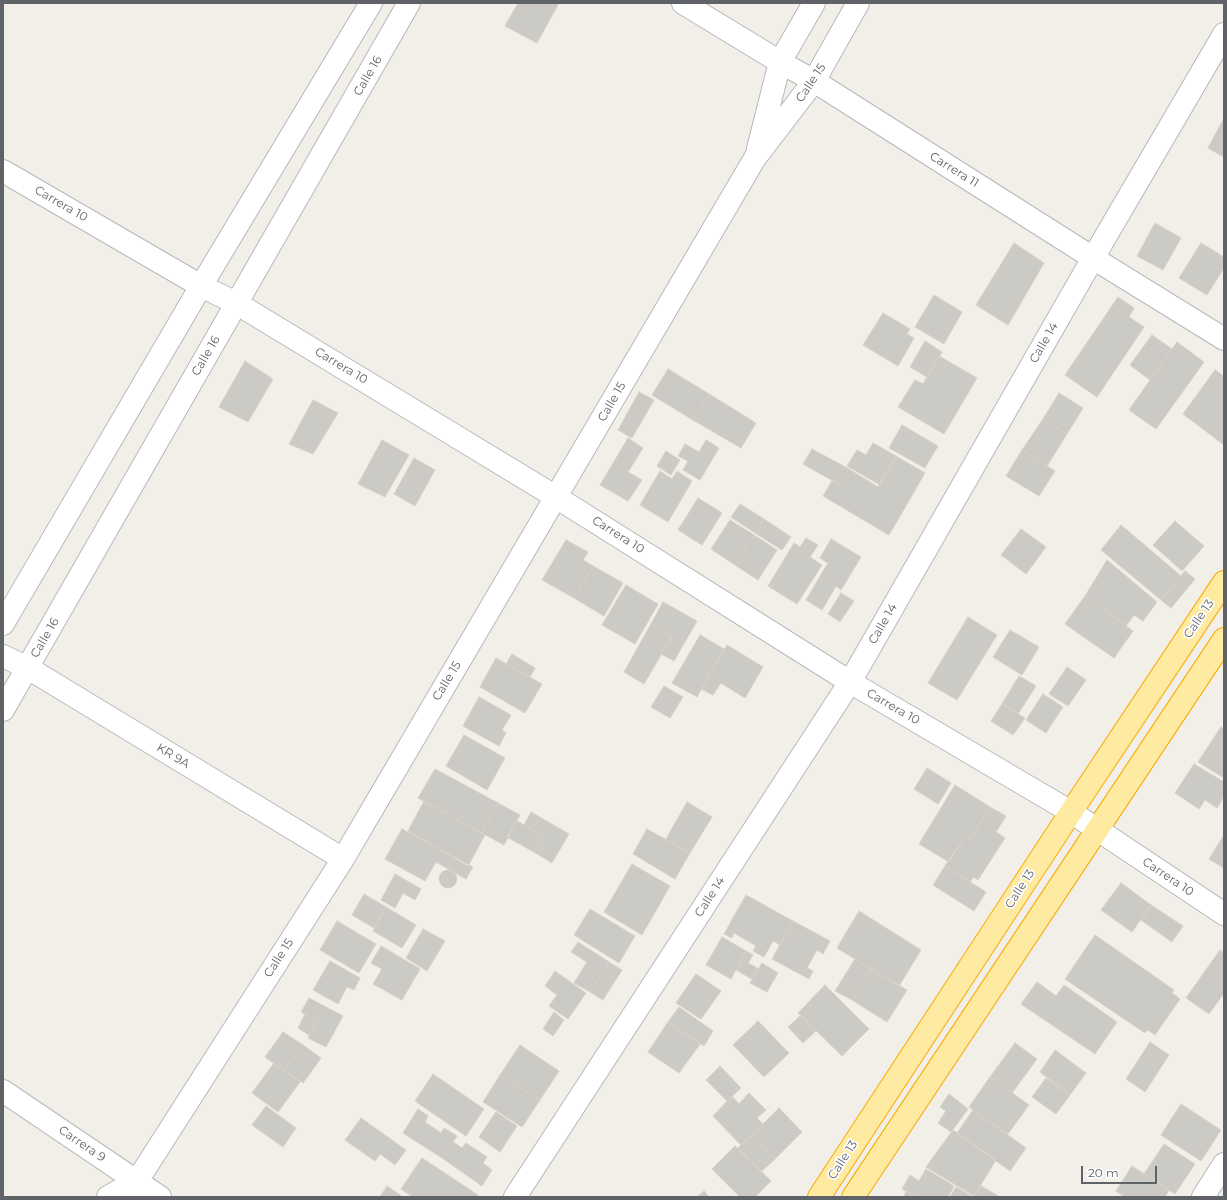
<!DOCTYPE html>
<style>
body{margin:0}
#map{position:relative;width:1227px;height:1200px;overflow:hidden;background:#f1efe8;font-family:Montserrat,sans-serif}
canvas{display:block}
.frame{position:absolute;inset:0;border:4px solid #5f6368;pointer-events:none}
.scale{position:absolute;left:1081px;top:1166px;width:76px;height:18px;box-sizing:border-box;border:2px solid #5f6368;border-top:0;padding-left:5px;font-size:12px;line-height:14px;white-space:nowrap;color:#5f6368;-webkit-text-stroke:3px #fff;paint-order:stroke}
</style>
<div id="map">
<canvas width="1227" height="1200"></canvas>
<div class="frame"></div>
<div class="scale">20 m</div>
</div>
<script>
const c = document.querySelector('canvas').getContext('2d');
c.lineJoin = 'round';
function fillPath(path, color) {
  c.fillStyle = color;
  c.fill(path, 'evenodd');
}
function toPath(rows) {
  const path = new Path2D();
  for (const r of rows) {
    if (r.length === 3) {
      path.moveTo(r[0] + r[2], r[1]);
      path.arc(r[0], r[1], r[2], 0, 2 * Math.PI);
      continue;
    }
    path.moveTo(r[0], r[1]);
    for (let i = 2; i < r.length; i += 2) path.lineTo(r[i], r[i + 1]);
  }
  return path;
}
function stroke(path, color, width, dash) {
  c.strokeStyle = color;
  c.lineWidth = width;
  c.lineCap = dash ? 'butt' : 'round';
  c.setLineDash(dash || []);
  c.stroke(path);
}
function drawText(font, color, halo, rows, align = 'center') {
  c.font = font + ' Montserrat,sans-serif';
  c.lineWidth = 3.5;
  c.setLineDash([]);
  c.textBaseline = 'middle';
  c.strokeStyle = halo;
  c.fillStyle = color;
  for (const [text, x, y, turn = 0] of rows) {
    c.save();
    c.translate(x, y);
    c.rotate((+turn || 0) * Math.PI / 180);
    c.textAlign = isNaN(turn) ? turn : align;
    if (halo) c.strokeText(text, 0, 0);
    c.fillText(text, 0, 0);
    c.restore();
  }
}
const building = toPath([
 [518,3,559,3,537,43,505,26,518,3],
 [1224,118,1224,157,1208,148,1224,118],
 [1155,223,1181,238,1163,270,1137,256,1155,223],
 [1014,243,1044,263,1008,325,976,305,1014,243],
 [1201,243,1224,257,1224,268,1207,295,1179,278,1201,243],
 [934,295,962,312,944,344,915,327,934,295],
 [1118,297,1134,308,1129,317,1144,327,1097,397,1065,375,1118,297],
 [883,313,910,329,907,334,914,338,898,366,863,345,883,313],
 [1152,335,1172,349,1150,380,1130,365,1152,335],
 [925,341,942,352,927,377,910,367,925,341],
 [1177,342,1204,362,1156,429,1129,410,1177,342],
 [939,356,977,378,944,434,898,407,915,380,923,384,939,356],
 [245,361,273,379,248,422,219,407,245,361],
 [668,369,709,394,693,420,652,395,668,369],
 [1215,370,1224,376,1224,445,1183,414,1215,370],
 [639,392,654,400,632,438,618,430,639,392],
 [1059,393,1083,408,1067,434,1043,419,1059,393],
 [709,394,756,423,741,448,693,420,709,394],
 [313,400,338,413,313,454,289,444,313,400],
 [1043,419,1067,434,1047,466,1022,450,1043,419],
 [902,425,938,446,925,468,889,448,902,425],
 [628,438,643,448,628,472,642,480,628,501,600,485,628,438],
 [382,440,409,455,385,497,358,484,382,440],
 [706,440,719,448,700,480,683,470,688,461,678,456,685,444,699,452,706,440],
 [873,443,896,456,880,485,847,466,857,450,866,455,873,443],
 [812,449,849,469,840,485,803,464,812,449],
 [1022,450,1055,471,1039,496,1006,476,1022,450],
 [666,451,680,460,671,475,657,466,666,451],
 [896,456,925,473,889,535,823,496,832,481,840,485,849,469,878,487,896,456],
 [414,458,435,470,415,506,394,494,414,458],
 [660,471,672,479,677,471,692,481,668,522,640,505,660,471],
 [698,498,722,513,702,545,678,530,698,498],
 [740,504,764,519,755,533,731,517,740,504],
 [764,519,791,537,782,550,755,533,764,519],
 [730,520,754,535,735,565,711,549,730,520],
 [1175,521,1204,546,1182,571,1153,545,1175,521],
 [1121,525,1181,576,1161,600,1101,550,1121,525],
 [1021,529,1046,547,1026,574,1001,555,1021,529],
 [754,535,777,550,758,580,735,565,754,535],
 [806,538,818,545,810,557,822,565,797,604,768,586,794,543,800,547,806,538],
 [831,539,861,557,841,590,836,586,822,610,806,600,828,563,820,558,831,539],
 [566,540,588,552,583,560,593,566,574,598,542,580,566,540],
 [1107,560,1157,602,1143,621,1134,615,1126,626,1085,596,1107,560],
 [593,566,623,583,604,616,574,598,593,566],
 [1185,571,1195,579,1171,608,1161,600,1185,571],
 [626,585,658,604,635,644,602,625,626,585],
 [841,593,854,601,840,622,828,614,841,593],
 [1085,596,1133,631,1114,658,1065,624,1085,596],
 [663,602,697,621,674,661,661,654,672,636,651,624,663,602],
 [968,617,997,635,957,700,928,683,968,617],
 [651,624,672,636,644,684,624,672,651,624],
 [1010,630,1039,647,1022,675,993,657,1010,630],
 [700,635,724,649,697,697,672,683,700,635],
 [727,645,763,667,745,698,721,683,713,695,701,689,727,645],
 [512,654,535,668,530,677,506,664,512,654],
 [496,658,542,684,525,713,480,687,496,658],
 [1067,667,1086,680,1068,706,1049,694,1067,667],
 [1019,676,1036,686,1018,714,1002,704,1019,676],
 [664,686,683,697,670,718,651,707,664,686],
 [1043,694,1063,707,1046,733,1026,720,1043,694],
 [479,697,511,715,502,730,506,733,499,746,463,726,479,697],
 [1002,704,1025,718,1013,735,991,721,1002,704],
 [1221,727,1224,729,1224,778,1198,762,1221,727],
 [464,735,505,758,487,790,446,766,464,735],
 [1194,764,1224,782,1224,796,1217,808,1205,800,1199,809,1175,793,1194,764],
 [927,768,951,783,938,804,914,789,927,768],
 [435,769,498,803,482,833,418,798,435,769],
 [955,785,990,807,970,839,965,836,949,862,919,844,955,785],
 [424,801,485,835,468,866,408,831,424,801],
 [687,802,712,817,690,853,666,839,687,802],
 [498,803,520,815,504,845,482,833,498,803],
 [990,807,1006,816,996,832,1005,838,978,880,974,877,970,882,945,866,965,836,970,839,990,807],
 [531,812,569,834,552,863,534,852,544,836,524,825,531,812],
 [517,821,544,836,534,852,507,837,517,821],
 [402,829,473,867,466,879,436,862,425,881,385,859,402,829],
 [647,829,690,853,675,879,633,854,647,829],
 [1224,835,1224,868,1209,859,1224,835],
 [632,864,670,886,642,935,604,912,632,864],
 [945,866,986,892,974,911,933,885,945,866],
 [448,879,9],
 [395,874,421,889,415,900,403,893,395,908,381,900,395,874],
 [1121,883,1151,905,1132,932,1101,910,1121,883],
 [364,894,386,907,374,928,352,915,364,894],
 [746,895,793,921,780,945,773,941,764,957,753,951,756,946,734,933,732,938,724,934,746,895],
 [1151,905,1183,926,1172,942,1141,920,1151,905],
 [386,907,416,925,402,948,373,931,386,907],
 [590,909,635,936,619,963,574,935,590,909],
 [859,911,921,950,899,986,837,948,859,911],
 [337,921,376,944,359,973,320,950,337,921],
 [793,921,830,941,823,954,817,950,807,968,813,971,809,979,772,959,793,921],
 [423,929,445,941,427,971,406,958,423,929],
 [1095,935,1174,990,1172,993,1180,999,1155,1035,1148,1030,1145,1033,1065,979,1095,935],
 [722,937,746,951,731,979,706,965,722,937],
 [578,942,609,962,590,992,574,983,587,962,571,952,578,942],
 [381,946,420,969,402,1000,373,984,382,969,371,963,381,946],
 [1220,950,1224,953,1224,993,1209,1014,1186,998,1220,950],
 [746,951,753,955,748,963,759,969,752,979,736,970,746,951],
 [855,959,871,969,852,1000,835,991,855,959],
 [330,961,360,978,354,990,347,987,338,1004,313,990,330,961],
 [609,962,622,970,603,1000,590,992,609,962],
 [762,963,778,973,767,992,750,983,762,963],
 [871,969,907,990,887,1022,852,1000,871,969],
 [555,971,586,993,568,1019,549,1006,557,995,545,986,555,971],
 [696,974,721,991,701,1019,676,1003,696,974],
 [1037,982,1056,996,1064,985,1117,1022,1095,1054,1021,1004,1037,982],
 [825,985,869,1029,842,1056,798,1013,825,985],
 [309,998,343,1016,326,1047,308,1038,317,1021,301,1012,309,998],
 [679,1007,713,1031,704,1046,668,1022,679,1007],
 [554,1012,564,1020,553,1036,543,1029,554,1012],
 [305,1014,317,1021,309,1035,298,1028,305,1014],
 [801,1015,816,1031,803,1043,788,1027,801,1015],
 [758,1021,789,1053,764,1077,733,1045,758,1021],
 [668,1022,700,1044,679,1073,648,1052,668,1022],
 [283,1032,303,1045,284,1070,265,1057,283,1032],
 [1150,1042,1169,1055,1145,1092,1126,1079,1150,1042],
 [1015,1043,1037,1059,1012,1093,990,1077,1015,1043],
 [303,1045,321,1058,303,1083,284,1070,303,1045],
 [520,1045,559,1071,540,1100,500,1075,520,1045],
 [1055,1050,1086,1073,1070,1095,1040,1072,1055,1050],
 [274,1063,300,1082,278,1112,252,1093,274,1063],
 [720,1066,741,1088,727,1101,706,1080,720,1066],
 [433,1074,484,1109,466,1136,415,1101,433,1074],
 [500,1075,540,1100,522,1127,483,1102,500,1075],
 [990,1077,1029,1105,1007,1135,969,1107,990,1077],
 [1046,1078,1070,1095,1056,1114,1032,1097,1046,1078],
 [749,1093,766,1110,757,1118,763,1124,741,1145,713,1116,732,1096,739,1104,749,1093],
 [949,1094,968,1109,951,1132,938,1123,946,1111,940,1107,949,1094],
 [1181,1104,1221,1130,1201,1161,1161,1135,1181,1104],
 [266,1106,296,1128,283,1147,252,1125,266,1106],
 [779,1108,802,1132,775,1159,752,1135,779,1108],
 [418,1109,428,1116,425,1122,441,1133,444,1128,457,1136,442,1158,403,1133,418,1109],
 [973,1110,1026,1148,1010,1171,957,1133,973,1110],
 [496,1112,517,1126,500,1152,479,1137,496,1112],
 [361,1118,406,1150,395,1165,380,1154,375,1161,345,1140,361,1118],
 [953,1130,996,1160,974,1196,926,1167,953,1130],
 [752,1135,775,1159,761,1172,738,1148,752,1135],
 [453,1142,462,1148,466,1143,487,1157,483,1163,492,1170,482,1186,442,1158,453,1142],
 [1164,1144,1195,1164,1175,1194,1144,1174,1164,1144],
 [735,1146,771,1181,755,1197,740,1197,712,1169,735,1146],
 [422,1158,478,1195,477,1197,413,1197,401,1189,422,1158],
 [1132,1166,1169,1190,1165,1197,1125,1197,1116,1191,1132,1166],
 [926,1169,954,1186,948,1197,917,1197,902,1189,910,1175,919,1181,926,1169],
 [387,1186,403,1197,380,1197,387,1186],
 [981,1186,1000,1197,974,1197,981,1186],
 [956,1187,973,1197,950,1197,956,1187],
 [704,1191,709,1197,697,1197,704,1191],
 [907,1191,917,1197,903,1197,907,1191]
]);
const minor = toPath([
 [683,3,780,62,814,81,1093,258,1224,339],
 [758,149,780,62,814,3],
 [3,171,201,286,236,303,556,497,850,682,1071,812,1224,914],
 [3,624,201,286,371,3],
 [3,656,28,668,343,859],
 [3,710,409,3],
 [3,1091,160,1197],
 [108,1197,137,1181],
 [128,1197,137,1181,343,859,755,158,814,81,858,3],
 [515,1197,850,682,1093,258,1224,34],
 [1203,1197,1224,1164]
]);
const trunk = toPath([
 [819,1197,1071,812,1224,582],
 [853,1197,1224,639]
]);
const streetNames = [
 ["Calle 16",368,76,-60],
 ["Calle 15",811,83,-56],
 ["Carrera 11",954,170,32],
 ["Carrera 10",61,204,30],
 ["Calle 14",1044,343,-60],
 ["Calle 16",206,356,-60],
 ["Carrera 10",341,366,31],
 ["Calle 15",612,402,-60],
 ["Carrera 10",618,535,32],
 ["Calle 13",1199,619,-56],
 ["Calle 14",883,624,-60],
 ["Calle 16",45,638,-60],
 ["Calle 15",447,681,-59],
 ["Carrera 10",893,707,30],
 ["KR 9A",173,756,31],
 ["Carrera 10",1168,877,34],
 ["Calle 13",1020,889,-57],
 ["Calle 14",710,897,-57],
 ["Calle 15",279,958,-57],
 ["Carrera 9",82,1144,34],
 ["Calle 13",843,1160,-57]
];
fillPath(building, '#cccac5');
stroke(building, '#d6d1c6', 1);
stroke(minor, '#b5b8bc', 24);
stroke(trunk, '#f9ab00', 24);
stroke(minor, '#fff', 22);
stroke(trunk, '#feeaa1', 22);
drawText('12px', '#5f6368', '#fff', streetNames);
</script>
